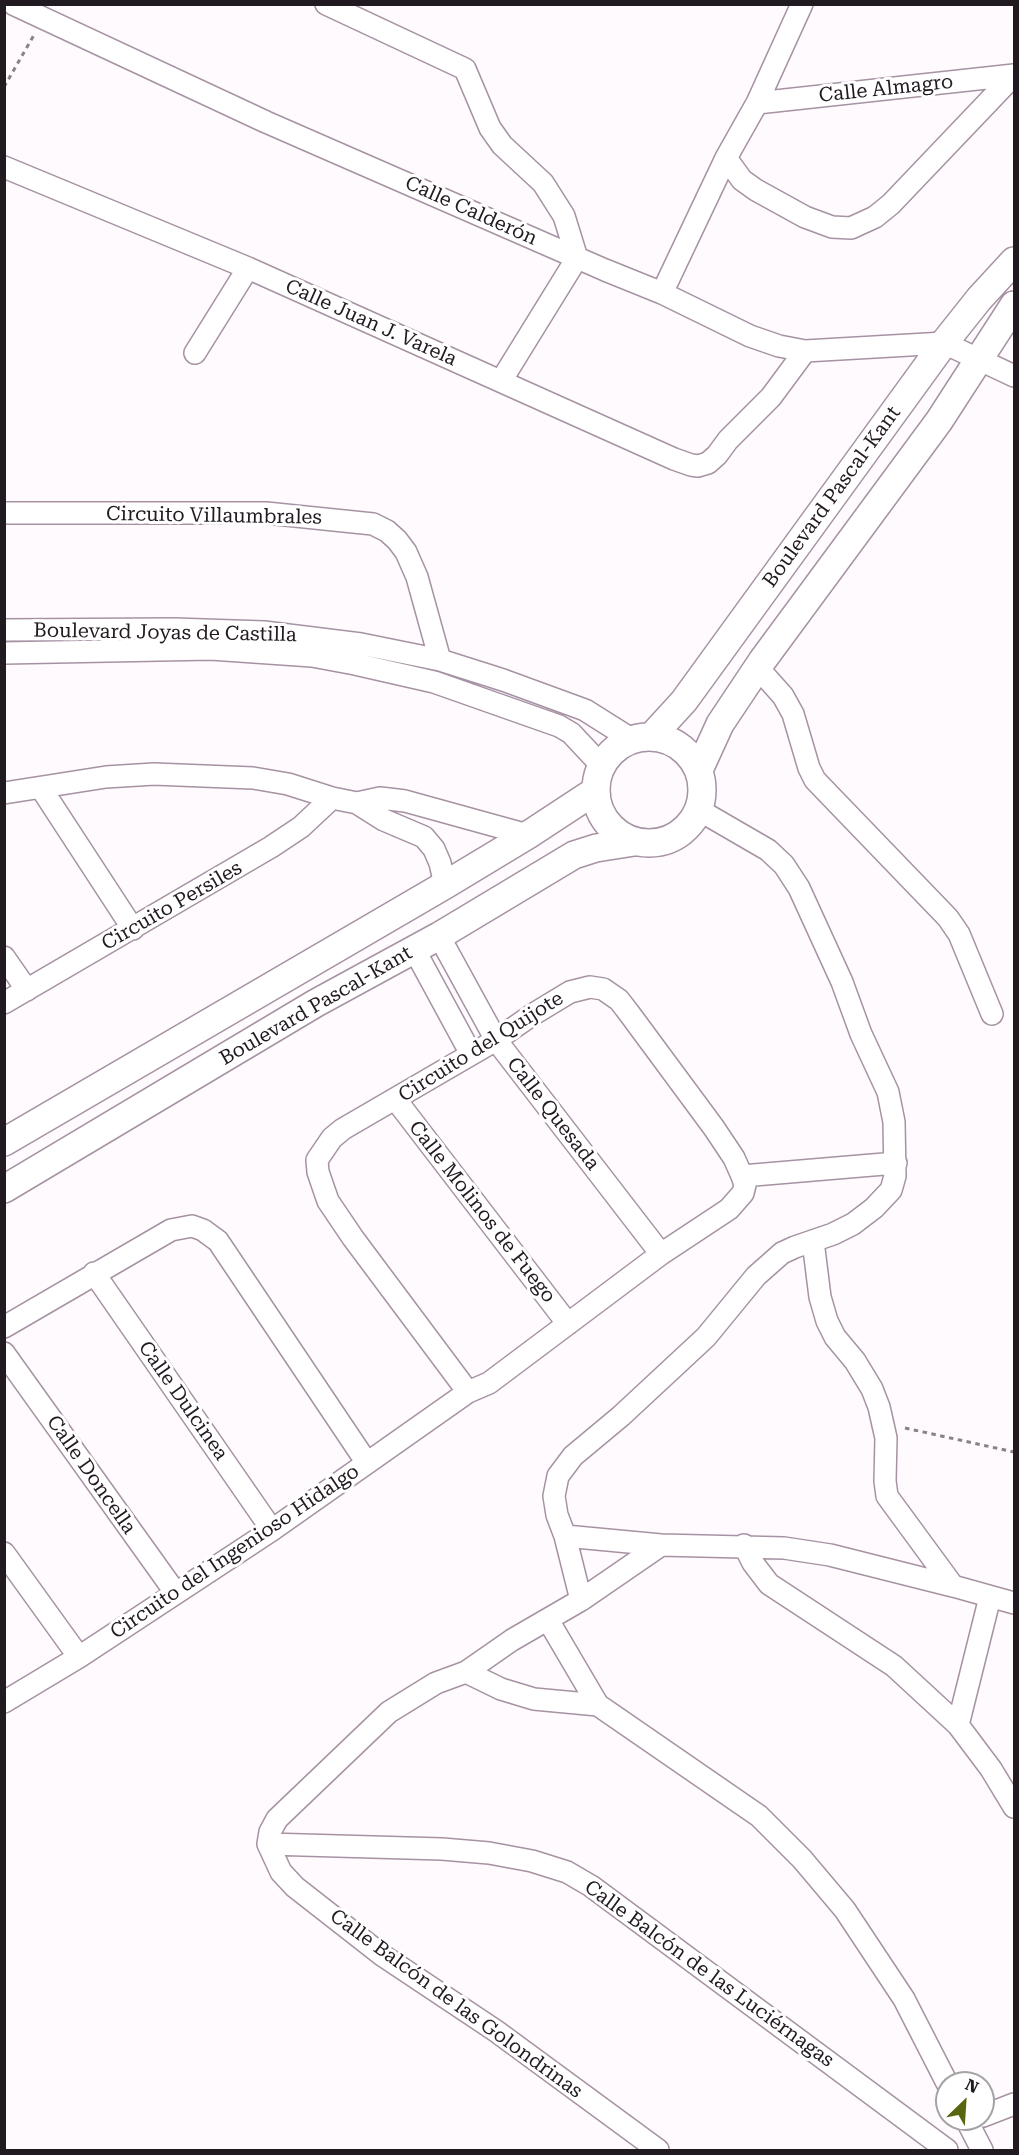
<!DOCTYPE html>
<meta charset="utf-8">
<style>
body{margin:0}
#map{position:relative;width:1019px;height:2155px;overflow:hidden;background:#fefafe;font-family:"Roboto Serif",serif}
canvas{display:block}
.frame{position:absolute;inset:0;border:6px solid #211a20;pointer-events:none}
.north{position:absolute;left:935px;top:2071px;width:60px;height:60px;box-sizing:border-box;background:#fff;border:2px solid #a6a3a6;border-radius:50%;rotate:25deg;font-size:16px;font-weight:700;line-height:24px;text-align:center;color:#211a20}
.north::after{content:'';display:block;margin:auto;width:21px;height:27px;background:#566710;clip-path:polygon(50% 0,100% 100%,50% 72%,0 100%)}
</style>
<div id="map">
<canvas width="1019" height="2155"></canvas>
<div class="frame"></div>
<div class="north">N</div>
</div>
<script>
const c = document.querySelector('canvas').getContext('2d');
c.lineJoin = 'round';
function toPath(rows) {
  const path = new Path2D();
  for (const r of rows) {
    if (r.length === 3) {
      path.moveTo(r[0] + r[2], r[1]);
      path.arc(r[0], r[1], r[2], 0, 2 * Math.PI);
      continue;
    }
    path.moveTo(r[0], r[1]);
    for (let i = 2; i < r.length; i += 2) path.lineTo(r[i], r[i + 1]);
  }
  return path;
}
function stroke(path, color, width, dash) {
  c.strokeStyle = color;
  c.lineWidth = width;
  c.lineCap = dash ? 'butt' : 'round';
  c.setLineDash(dash || []);
  c.stroke(path);
}
function drawText(font, color, halo, rows, align = 'center') {
  c.font = font + ' "Roboto Serif",serif';
  c.lineWidth = 6;
  c.setLineDash([]);
  c.textBaseline = 'middle';
  c.strokeStyle = halo;
  c.fillStyle = color;
  for (const [text, x, y, turn = 0] of rows) {
    c.save();
    c.translate(x, y);
    c.rotate((+turn || 0) * Math.PI / 180);
    c.textAlign = isNaN(turn) ? turn : align;
    if (halo) c.strokeText(text, 0, 0);
    c.fillText(text, 0, 0);
    c.restore();
  }
}
const path = toPath([
 [4,87,34,35],
 [905,1428,1014,1452]
]);
const minor = toPath([
 [13,4,266,122,605,270,662,293,750,336,779,346,805,351,944,343,1014,376],
 [326,4,465,69,490,128,502,145,543,183,564,216,577,258,501,381],
 [757,103,1014,75],
 [726,158,742,180,756,190,805,217,832,227,851,228,875,217,891,204,1014,75],
 [4,167,248,268,674,459,691,465,698,466,708,463,717,455,728,440,771,397,805,351],
 [662,293,726,158,757,103,802,4],
 [195,353,248,268],
 [4,513,266,513,373,524,387,531,397,540,406,552,417,577,440,660],
 [4,630,174,629,264,632,361,644,440,660,503,680,585,710,631,739],
 [4,653,211,649,312,656,355,664,434,682,559,726,571,733,601,765],
 [758,668,783,696,793,714,809,768,815,780,948,918,959,934,992,1014],
 [41,788,133,929],
 [4,793,106,777,154,774,253,778,288,784,332,798,357,803,384,820,424,837,434,849,440,863,445,885],
 [357,803,380,798,405,801,528,835],
 [439,936,496,1040,661,1254],
 [414,949,471,1054],
 [4,957,27,990],
 [4,1003,271,847,301,827,332,798],
 [396,1100,568,1324],
 [742,1176,896,1163],
 [813,1241,820,1297,827,1321,835,1337,855,1361,872,1389,879,1407,886,1438,885,1481,887,1496,953,1586],
 [94,1273,272,1530],
 [4,1327,171,1230,192,1226,203,1230,218,1241,367,1463],
 [4,1353,175,1592],
 [565,1536,661,1545,784,1548,830,1555,953,1586,1014,1603],
 [744,1545,753,1563,769,1584,894,1666,958,1725,991,1769,1014,1807],
 [4,1553,79,1657],
 [581,1600,565,1536,557,1515,554,1496,558,1476,573,1456,621,1416,706,1337,756,1276,782,1253,795,1247,833,1234,853,1224,874,1208,891,1190,895,1176,894,1122,888,1092,861,1034,842,982,799,888,784,865,768,850,699,810],
 [548,1620,598,1705,759,1816,802,1859,845,1910,904,1999,947,2083],
 [466,1672,501,1689,534,1699,598,1705],
 [4,1702,79,1657,272,1530,468,1392,489,1383,661,1254,729,1209,743,1193,745,1185,742,1176,734,1158,714,1128,629,1013,619,1000,603,989,590,987,570,992,532,1015,496,1040,343,1129,332,1138,317,1160,318,1172,328,1201,353,1238,468,1392],
 [958,1725,990,1597],
 [268,1844,442,1849,489,1853,532,1861,567,1872,591,1886,947,2150],
 [983,2116,1014,2104],
 [966,2119,982,2150],
 [658,2150,496,2031,382,1955,295,1887,281,1872,268,1844,270,1832,277,1819,389,1712,436,1683,466,1672,512,1640,581,1600,661,1545]
]);
const tertiary = toPath([
 [652,736,684,701,944,343,979,299,1014,261],
 [649,790,53],
 [699,770,720,724,762,661,939,421,1014,305],
 [4,1142,445,885,528,835,595,791],
 [4,1189,316,1003,439,936,574,855,596,848,634,842]
]);
const streetNames = [
 ["Calle Almagro",886,89,-6],
 ["Calle Calderón",471,211,24],
 ["Calle Juan J. Varela",371,323,24],
 ["Boulevard Pascal-Kant",832,497,-54],
 ["Circuito Villaumbrales",214,516,1],
 ["Boulevard Joyas de Castilla",165,633,1],
 ["Circuito Persiles",172,906,-30],
 ["Boulevard Pascal-Kant",316,1006,-30],
 ["Circuito del Quijote",481,1047,-32],
 ["Calle Quesada",553,1114,52],
 ["Calle Molinos de Fuego",482,1212,52],
 ["Calle Dulcinea",183,1401,55],
 ["Calle Doncella",91,1475,55],
 ["Circuito del Ingenioso Hidalgo",235,1552,-34],
 ["Calle Balcón de las Luciérnagas",709,1974,36],
 ["Calle Balcón de las Golondrinas",456,2004,36]
];
stroke(minor, '#a692a3', 24);
stroke(tertiary, '#a692a3', 30);
stroke(path, '#898388', 3, [4.5, 4.5]);
stroke(minor, '#fff', 21);
stroke(tertiary, '#fff', 27);
drawText('20px', '#211a20', '#fff', streetNames);
</script>
